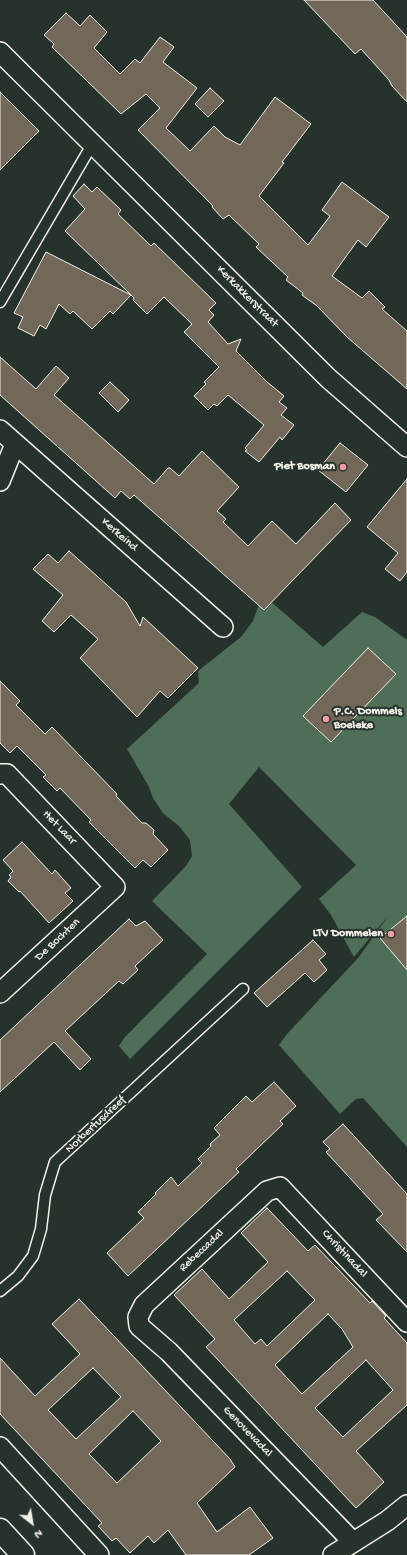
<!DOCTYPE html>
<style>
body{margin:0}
#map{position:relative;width:407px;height:1555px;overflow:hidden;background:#26332d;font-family:"Gochi Hand",sans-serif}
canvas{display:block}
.north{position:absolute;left:12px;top:1503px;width:40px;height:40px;-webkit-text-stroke:3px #26332d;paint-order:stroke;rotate:149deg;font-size:11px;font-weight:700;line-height:16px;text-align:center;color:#f4f1e8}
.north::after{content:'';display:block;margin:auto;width:14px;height:18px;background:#f4f1e8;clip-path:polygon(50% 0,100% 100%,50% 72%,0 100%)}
</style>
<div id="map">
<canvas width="407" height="1555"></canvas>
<div class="north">N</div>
</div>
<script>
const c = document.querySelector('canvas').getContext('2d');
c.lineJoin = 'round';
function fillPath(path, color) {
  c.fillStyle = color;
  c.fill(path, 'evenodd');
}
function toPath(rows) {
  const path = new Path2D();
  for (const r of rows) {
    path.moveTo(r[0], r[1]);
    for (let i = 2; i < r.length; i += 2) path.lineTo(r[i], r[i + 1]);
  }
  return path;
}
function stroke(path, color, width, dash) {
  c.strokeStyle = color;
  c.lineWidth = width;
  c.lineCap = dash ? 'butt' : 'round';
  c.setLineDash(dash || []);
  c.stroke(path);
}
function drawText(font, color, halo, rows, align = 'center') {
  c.font = font + ' "Gochi Hand",sans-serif';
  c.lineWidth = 4;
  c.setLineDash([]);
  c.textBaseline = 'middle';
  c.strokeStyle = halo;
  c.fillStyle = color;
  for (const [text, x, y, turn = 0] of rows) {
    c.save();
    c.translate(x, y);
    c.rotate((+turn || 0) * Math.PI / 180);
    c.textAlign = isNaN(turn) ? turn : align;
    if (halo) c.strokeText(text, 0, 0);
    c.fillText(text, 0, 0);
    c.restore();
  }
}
const green = toPath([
 [269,600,323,647,362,612,375,617,407,640,407,1147,363,1098,356,1099,340,1114,279,1045,287,1034,359,957,388,916,354,957,331,915,319,899,356,865,259,767,229,804,302,887,130,1059,119,1046,125,1037,207,954,152,901,186,866,192,856,190,840,179,826,163,813,153,798,149,787,127,749,199,683,198,671,241,637,253,621,258,607]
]);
const building = toPath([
 [304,0,373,0,407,37,407,102,392,86,389,80,361,49,355,54,304,0],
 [66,13,80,26,90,15,107,32,94,48,120,74,135,59,140,63,160,37,174,47,163,62,197,88,166,128,190,151,214,126,225,137,240,145,275,97,311,124,282,162,284,163,259,196,308,245,330,216,322,210,342,182,389,217,366,247,358,240,332,276,362,298,369,291,385,307,382,309,407,331,407,389,347,337,317,306,302,295,303,293,286,280,288,277,256,247,259,244,229,215,223,219,212,207,213,206,138,130,160,108,146,94,121,114,52,47,54,44,44,35,66,13],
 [210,88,224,101,208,117,195,104,210,88],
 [0,92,39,131,0,170,0,92],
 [84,184,92,192,97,187,121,210,118,214,151,246,154,243,216,303,209,310,214,315,208,322,228,344,241,339,236,351,266,381,284,396,279,402,287,408,281,415,294,425,282,440,280,437,259,462,245,451,247,450,245,448,264,425,228,395,217,406,214,404,208,410,194,396,206,384,204,382,219,367,184,332,192,324,164,297,147,314,133,300,134,298,131,295,113,314,110,311,92,329,73,311,70,314,59,304,46,329,40,325,34,336,18,328,23,317,14,313,46,252,131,295,65,231,85,209,73,196,84,184],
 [0,357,36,389,56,366,69,378,54,395,154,484,168,468,170,468,179,476,202,451,239,487,217,511,226,519,223,522,248,546,272,521,296,544,335,503,351,520,264,610,134,495,130,499,121,491,115,498,0,395,0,357],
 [110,382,129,400,118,412,99,393,110,382],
 [340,443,368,465,346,492,318,470,340,443],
 [407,479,407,572,400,581,385,569,398,553,367,527,407,479],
 [69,551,126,602,140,626,143,617,198,668,168,698,160,691,137,717,80,658,98,639,71,615,54,632,42,621,63,595,33,569,48,554,58,563,69,551],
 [368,648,396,674,331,742,303,716,368,648],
 [0,681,20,701,16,705,45,734,52,727,117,794,116,796,142,823,146,823,154,830,153,834,168,850,151,867,143,860,135,868,89,822,91,820,60,788,57,791,43,777,46,775,17,746,10,753,0,743,0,681],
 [22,842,52,874,55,870,71,888,65,893,73,901,49,923,20,891,19,892,8,881,11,877,9,875,13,871,3,860,22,842],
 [407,916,407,970,380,938,407,916],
 [129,919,136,926,145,921,163,940,135,966,138,970,123,984,119,981,65,1031,91,1059,80,1070,54,1042,0,1092,0,1040,129,919],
 [313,940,326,954,319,960,327,970,314,982,305,973,267,1007,254,993,313,940],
 [274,1082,296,1106,280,1121,283,1124,236,1169,239,1172,128,1276,107,1253,144,1218,138,1212,156,1194,155,1193,171,1177,178,1186,202,1163,198,1159,211,1146,210,1144,220,1135,214,1128,246,1096,252,1102,274,1082],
 [343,1124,407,1194,407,1252,376,1220,383,1214,326,1152,330,1149,323,1142,343,1124],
 [267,1208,308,1251,315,1245,370,1303,372,1301,386,1316,384,1318,407,1343,407,1405,356,1451,384,1482,356,1508,206,1347,215,1339,174,1295,202,1269,229,1299,268,1262,241,1233,267,1208],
 [287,1271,315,1300,267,1346,261,1339,255,1344,234,1320,287,1271],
 [328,1314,342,1329,353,1347,302,1394,275,1365,328,1314],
 [366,1360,393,1390,343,1437,315,1408,366,1360],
 [79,1299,230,1459,235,1467,197,1503,217,1532,250,1507,273,1538,249,1555,186,1555,168,1530,154,1543,148,1536,130,1553,116,1538,112,1541,98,1526,102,1523,0,1414,0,1358,35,1396,80,1354,52,1324,79,1299],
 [93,1368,121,1397,76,1439,48,1410,93,1368],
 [133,1411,161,1441,117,1483,89,1454,133,1411]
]);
const lane = toPath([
 [0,302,93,143],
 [0,1291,18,1276,33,1256,41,1229,45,1195,55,1162,243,989]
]);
const street = toPath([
 [0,52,328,378,407,447],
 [0,430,223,627],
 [0,481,15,444],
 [0,774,7,774,115,887,0,993],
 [0,1447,99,1555],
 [353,1542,169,1352,139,1326,138,1317,144,1305,267,1191,280,1187,407,1322],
 [333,1555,387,1521,407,1505]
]);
const secondary = toPath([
 [0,1530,23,1555]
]);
const markers = [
 [343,467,4,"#ff9aa2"],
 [326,719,4,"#ff9aa2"],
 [391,934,4,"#ff9aa2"]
];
const streetNames = [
 ["Kerkakkerstraat",247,297,45],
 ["Kerkeind",119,535,41],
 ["Het Laar",59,828,46],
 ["De Bochten",58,940,-43],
 ["Norbertusdreef",96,1125,-43],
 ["Rebeccadal",202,1251,-43],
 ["Christinadal",344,1254,47],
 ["Genovevadal",247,1432,46]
];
const poiNames = [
 ["Piet Bosman",335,467],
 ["P.C. Dommels",334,712,"left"],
 ["Boeleke",334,726,"left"],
 ["LTV Dommelen",383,934]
];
fillPath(green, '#4f6e57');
fillPath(building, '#716859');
stroke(building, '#f4f1e8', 1);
stroke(lane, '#f4f1e8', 13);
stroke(street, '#f4f1e8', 22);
stroke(secondary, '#f4f1e8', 25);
stroke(lane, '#26332d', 10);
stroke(street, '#26332d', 19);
stroke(secondary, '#26332d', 22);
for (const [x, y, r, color] of markers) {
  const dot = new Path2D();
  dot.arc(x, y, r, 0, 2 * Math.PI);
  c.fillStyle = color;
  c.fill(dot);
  stroke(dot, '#26332d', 1.5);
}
drawText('12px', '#f4f1e8', '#26332d', streetNames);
drawText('bold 12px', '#f4f1e8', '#26332d', poiNames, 'right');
</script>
